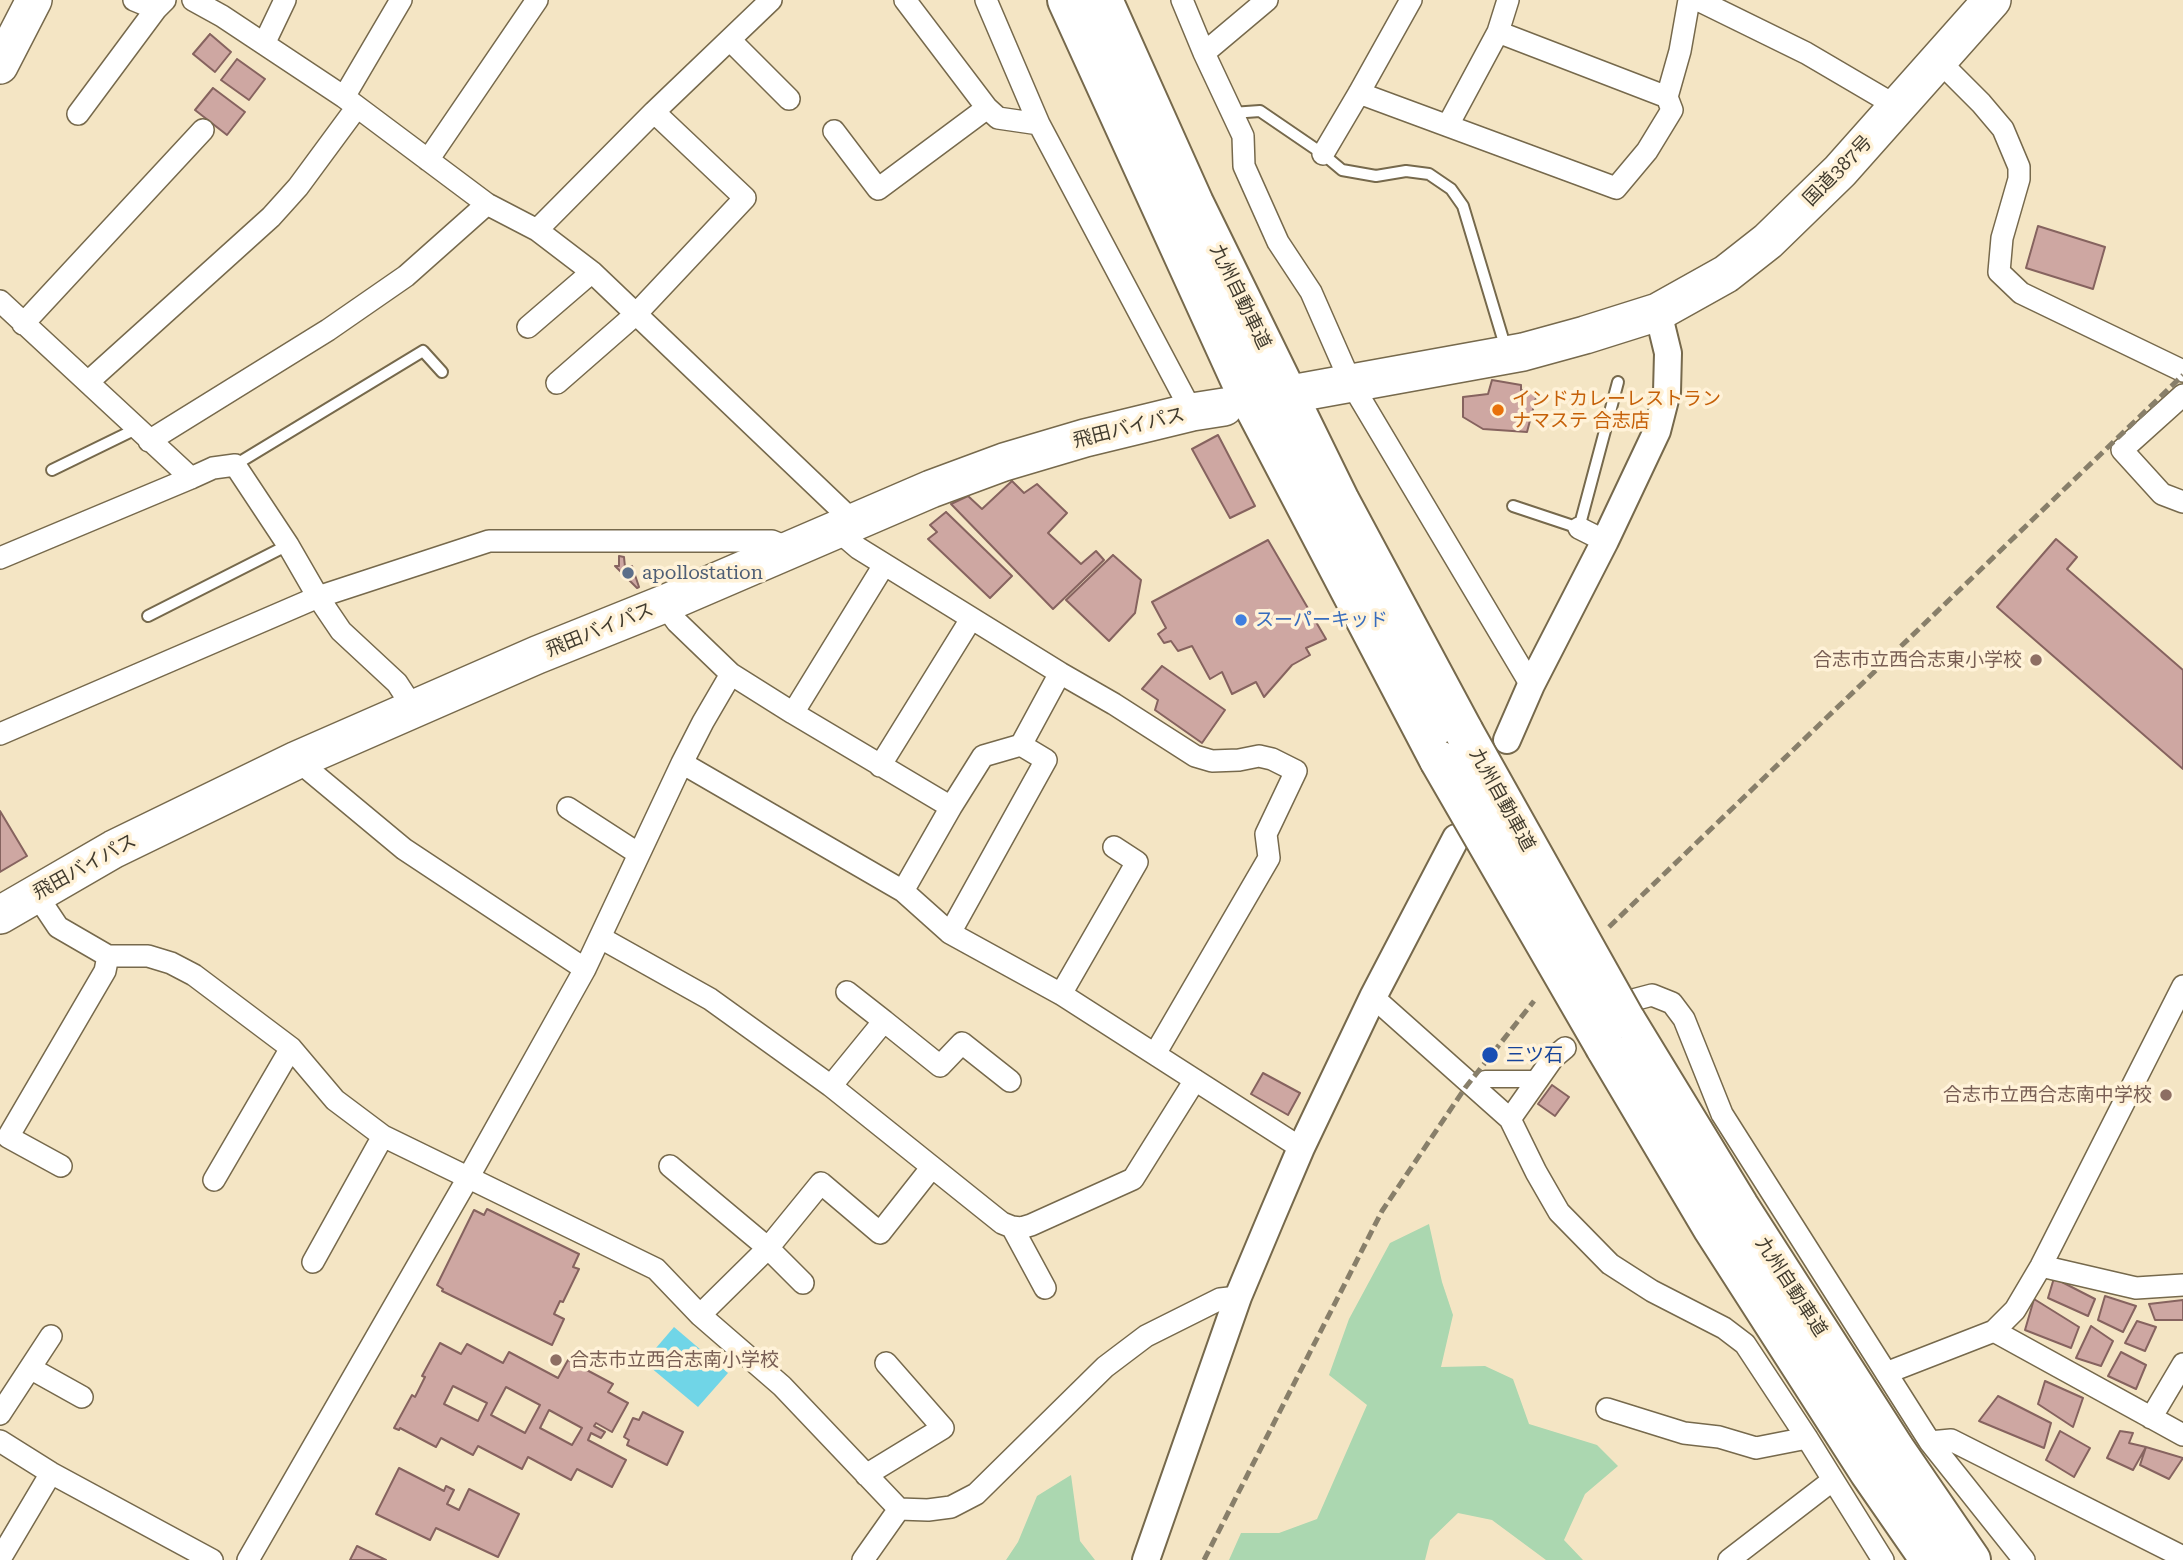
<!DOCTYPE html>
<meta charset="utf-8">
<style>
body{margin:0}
canvas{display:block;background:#f4e5c4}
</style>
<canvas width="2183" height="1560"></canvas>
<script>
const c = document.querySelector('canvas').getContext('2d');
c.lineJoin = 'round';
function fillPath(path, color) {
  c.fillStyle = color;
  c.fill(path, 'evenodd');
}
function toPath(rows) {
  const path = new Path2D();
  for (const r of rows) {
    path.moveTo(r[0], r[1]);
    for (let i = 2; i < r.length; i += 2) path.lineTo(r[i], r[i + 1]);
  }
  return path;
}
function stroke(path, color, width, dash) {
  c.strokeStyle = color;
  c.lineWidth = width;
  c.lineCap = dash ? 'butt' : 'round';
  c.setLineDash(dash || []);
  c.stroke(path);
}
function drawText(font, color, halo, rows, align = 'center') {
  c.font = font + ' "Roboto Serif","Noto Sans JP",serif';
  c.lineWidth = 7;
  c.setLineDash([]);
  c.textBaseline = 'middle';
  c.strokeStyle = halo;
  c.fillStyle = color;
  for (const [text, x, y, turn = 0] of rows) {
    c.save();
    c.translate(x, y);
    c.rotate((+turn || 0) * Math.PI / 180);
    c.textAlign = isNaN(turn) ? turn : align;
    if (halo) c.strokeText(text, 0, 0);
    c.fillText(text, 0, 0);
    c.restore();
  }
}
const green = toPath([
 [1429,1224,1442,1282,1453,1315,1441,1367,1485,1366,1513,1379,1529,1424,1597,1445,1618,1466,1585,1494,1564,1540,1583,1560,1546,1560,1492,1520,1458,1513,1430,1540,1425,1560,1229,1560,1241,1533,1279,1533,1317,1519,1367,1405,1329,1375,1349,1319,1390,1243],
 [1071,1475,1080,1541,1095,1560,1006,1560,1018,1542,1037,1496]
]);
const water = toPath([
 [674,1327,728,1373,698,1407,644,1362]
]);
const building = toPath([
 [210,34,231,52,215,72,193,54,210,34],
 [237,59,265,79,249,100,221,80,237,59],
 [213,88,245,112,227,135,195,110,213,88],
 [2038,226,2105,247,2093,289,2026,268,2038,226],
 [1492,380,1521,385,1521,390,1537,394,1527,432,1483,429,1463,417,1463,397,1488,394,1492,380],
 [1218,435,1255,506,1230,518,1192,449,1218,435],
 [1012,481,1024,493,1037,484,1067,513,1048,533,1081,564,1096,551,1104,560,1053,609,951,504,968,496,982,509,1012,481],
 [946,512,1012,576,990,598,928,539,937,532,930,525,946,512],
 [2056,539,2077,557,2067,569,2183,670,2183,769,1997,607,2056,539],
 [1268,540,1326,639,1306,648,1310,655,1292,665,1264,697,1256,682,1232,694,1222,672,1210,679,1192,646,1178,651,1171,641,1164,643,1158,634,1166,628,1152,602,1268,540],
 [1113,555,1141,580,1135,613,1109,641,1066,600,1113,555],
 [619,556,624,557,625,567,632,566,639,587,637,588,615,566,619,566,619,556],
 [1162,666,1225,710,1202,743,1155,710,1158,700,1142,689,1162,666],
 [0,811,27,856,0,872,0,811],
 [1263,1073,1300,1093,1288,1115,1251,1094,1263,1073],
 [1552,1085,1569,1097,1555,1116,1538,1104,1552,1085],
 [487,1209,579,1254,573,1267,579,1269,563,1302,560,1301,554,1314,564,1319,552,1345,442,1291,443,1289,437,1285,474,1210,484,1215,487,1209],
 [2054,1278,2095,1299,2088,1316,2048,1298,2054,1278],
 [2105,1296,2136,1306,2123,1332,2098,1320,2105,1296],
 [2034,1299,2079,1327,2071,1348,2025,1330,2034,1299],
 [2183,1300,2183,1320,2155,1320,2149,1304,2183,1300],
 [2137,1321,2156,1327,2145,1351,2125,1343,2137,1321],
 [2091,1326,2113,1341,2101,1366,2076,1358,2091,1326],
 [440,1343,461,1354,467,1344,503,1363,509,1352,558,1378,568,1360,613,1384,608,1392,628,1403,612,1432,596,1423,594,1426,605,1432,601,1438,591,1433,588,1440,626,1460,612,1487,577,1469,571,1480,528,1457,522,1469,478,1446,473,1455,441,1438,436,1447,400,1428,399,1430,394,1428,412,1395,415,1397,425,1377,422,1376,440,1343],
 [453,1386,487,1403,478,1421,444,1404,453,1386],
 [506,1387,540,1405,525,1433,491,1415,506,1387],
 [549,1410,582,1428,572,1445,540,1428,549,1410],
 [2121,1352,2146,1365,2136,1389,2108,1376,2121,1352],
 [2045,1381,2083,1398,2073,1427,2038,1404,2045,1381],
 [1998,1396,2051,1423,2044,1448,1979,1421,1998,1396],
 [643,1412,683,1432,667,1465,627,1445,629,1440,624,1437,633,1418,639,1420,643,1412],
 [2060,1431,2090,1448,2074,1477,2046,1460,2060,1431],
 [2120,1431,2133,1433,2129,1443,2146,1447,2133,1470,2107,1458,2120,1431],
 [2146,1447,2183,1458,2169,1479,2140,1465,2146,1447],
 [399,1468,444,1491,446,1486,454,1490,447,1504,459,1510,469,1489,519,1514,498,1557,436,1528,430,1540,376,1514,399,1468],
 [357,1546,386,1560,350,1560,357,1546]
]);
const service = toPath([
 [1232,113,1260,111,1323,154,1342,170,1376,176,1406,171,1429,174,1451,189,1463,206,1506,349],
 [235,465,423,351,442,372],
 [52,470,136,429],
 [1513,506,1579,528,1618,382],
 [148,616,288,545]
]);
const pedestrian = toPath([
 [1477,1087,1485,1079,1538,1079]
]);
const minor = toPath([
 [134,0,156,9,165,0],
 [193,0,222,16,344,97,487,204,537,230,592,272,854,522],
 [905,0,987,108,998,118,1039,124],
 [986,0,1039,124,1192,412],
 [1182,0,1204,53,1243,136,1244,166,1278,242,1311,292,1351,383,1531,685],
 [1698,0,1806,53,1898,107],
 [1498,32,1508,0],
 [730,40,789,99],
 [264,44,285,0],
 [1204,53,1267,0],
 [1939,61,1981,103,2003,129,2019,167,2019,179,2002,238,1999,272,2021,293,2183,371],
 [1359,93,1616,188,1647,151,1672,110,1667,97],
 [344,97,401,0],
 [78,114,156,9],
 [1448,125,1498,32,1667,97,1680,51,1689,0],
 [834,131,878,189,987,108],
 [1323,154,1359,93,1411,0],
 [428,160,537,0],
 [537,230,654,112,771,0],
 [0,301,191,478],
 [23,324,203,130],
 [528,327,592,272],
 [88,382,271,217,298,187,357,107],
 [557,383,636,314,745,198,654,112],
 [2183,395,2122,450,2162,494,2183,502],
 [149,441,328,330,406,276,487,204],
 [1579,528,1605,541],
 [837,530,858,548,1060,673,1021,745,983,756,951,807,903,891,950,933,1061,994,1301,1148],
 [0,558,191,478,213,468,235,465,288,545,318,597,0,734],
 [1060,673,1114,704,1195,756,1212,761,1239,760,1259,756,1272,759,1296,771,1266,834,1269,858,1155,1054],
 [731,674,793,713,951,807],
 [414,709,397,683,341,631,318,597,489,541,772,541,791,549],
 [793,713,884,565],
 [297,760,404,849,585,969],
 [682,763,903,891],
 [880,766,971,619],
 [568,808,639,854],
 [36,894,58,927,108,956,148,956,171,963,194,975,291,1048,335,1100,383,1136],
 [950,933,1046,760,1021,745],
 [601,938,710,999,831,1086,1002,1223,1012,1227,1021,1228,1031,1225,1133,1179,1195,1080],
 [847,992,884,1021],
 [1061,994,1137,862,1114,847],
 [1373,997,1510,1119,1536,1172,1559,1212,1610,1264,1652,1291,1724,1328,1745,1344,1807,1438,1883,1560],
 [1633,1000,1652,995,1672,1003,1684,1019,1722,1114,1930,1442,2024,1560],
 [831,1086,884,1021,940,1066,962,1043,1010,1081],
 [1510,1119,1553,1058,1565,1048],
 [61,1166,8,1137,105,971,108,956],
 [670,1166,768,1248,803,1283],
 [214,1180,291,1048],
 [1012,1227,1045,1288],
 [313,1262,383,1136,656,1269,700,1315,782,1386,899,1509,928,1510,951,1507,976,1494,1105,1367,1146,1336,1220,1299,1238,1297],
 [2041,1266,2136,1288,2183,1285],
 [700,1315,768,1248,821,1183,880,1233,932,1167],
 [1994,1331,2183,1435],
 [30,1368,82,1397],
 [1886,1373,1994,1331,2015,1310,2041,1266,2183,986],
 [1607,1409,1684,1433,1719,1437,1756,1448,1807,1438],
 [0,1414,51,1336],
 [2151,1418,2183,1364],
 [0,1441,51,1473,212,1560],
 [1930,1442,1951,1440,2183,1557],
 [866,1475,943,1428,886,1363],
 [0,1559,51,1473],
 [248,1560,468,1178,585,969,682,763,703,722,731,674,677,622,664,604],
 [863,1560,899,1509],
 [1729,1560,1833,1480]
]);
const tertiary = toPath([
 [1507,740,1531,685,1605,541,1657,431,1667,392,1668,353,1658,312],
 [1146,1560,1238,1297,1272,1216,1301,1148,1373,997,1456,838]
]);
const primary = toPath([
 [0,66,34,0]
]);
const trunk = toPath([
 [1302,392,1523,352,1585,335,1658,312,1726,274,1768,241,1840,171,1992,0],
 [0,915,114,849,297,760,537,655,664,604,931,489,1004,462,1085,438,1192,412,1224,407]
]);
const motorway = toPath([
 [1067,0,1242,384,1439,760],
 [1103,0,1194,203,1340,501,1464,732],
 [1625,1019,1739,1206,1895,1449,1971,1560],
 [1605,1047,1713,1229,1869,1472,1930,1560]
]);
const rail = toPath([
 [1609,927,2183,375],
 [1204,1560,1382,1211,1465,1088,1534,1001]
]);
const motorwayBridge = toPath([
 [1464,732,1625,1019],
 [1439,760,1605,1047]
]);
const markers = [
 [1498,410,7,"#e8710a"],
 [628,573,7,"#5c6f8a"],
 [1241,620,7,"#3f7fe0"],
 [2036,660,7,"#8d6e63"],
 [1490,1055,9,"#1a4fb4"],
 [2166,1095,7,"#8d6e63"],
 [556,1360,7,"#8d6e63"]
];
const streetNames = [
 ["国道387号",1838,171,-46],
 ["九州自動車道",1240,297,64],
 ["飛田バイパス",1129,428,-14],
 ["飛田バイパス",600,630,-22],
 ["九州自動車道",1502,800,61],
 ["飛田バイパス",85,867,-29],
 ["九州自動車道",1791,1287,57]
];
const foodNames = [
 ["インドカレーレストラン",1512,399],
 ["ナマステ 合志店",1512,421]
];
const serviceNames = [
 ["apollostation",642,573]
];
const shopNames = [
 ["スーパーキッド",1255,620]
];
const educationNames = [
 ["合志市立西合志東小学校",2022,660],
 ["合志市立西合志南中学校",2152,1095],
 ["合志市立西合志南小学校",570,1360,"left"]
];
const transitNames = [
 ["三ツ石",1506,1055]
];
fillPath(green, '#abd7b0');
fillPath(water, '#70d5e7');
fillPath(building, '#cea7a2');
stroke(building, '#86635f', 2);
stroke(service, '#76694c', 14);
stroke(pedestrian, '#76694c', 19);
stroke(minor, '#76694c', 24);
stroke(tertiary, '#76694c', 30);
stroke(primary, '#76694c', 38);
stroke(trunk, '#76694c', 40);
stroke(motorway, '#76694c', 42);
stroke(service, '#fff', 10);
stroke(pedestrian, '#fff', 16);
stroke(minor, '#fff', 21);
stroke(tertiary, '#fff', 26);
stroke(primary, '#fff', 35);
stroke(trunk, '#fff', 37);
stroke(motorway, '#fff', 38);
stroke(rail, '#887f6a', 5, [10, 5]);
stroke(motorwayBridge, '#76694c', 42, []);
stroke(motorwayBridge, '#fff', 38);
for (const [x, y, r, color] of markers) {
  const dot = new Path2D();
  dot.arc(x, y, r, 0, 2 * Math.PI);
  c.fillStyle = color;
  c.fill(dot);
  stroke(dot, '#fff2d8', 2.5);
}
drawText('19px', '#413b2e', '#fff2d8', streetNames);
drawText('19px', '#c56008', '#fff2d8', foodNames, 'left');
drawText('19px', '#4e5e75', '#fff2d8', serviceNames, 'left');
drawText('19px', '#366cbe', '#fff2d8', shopNames, 'left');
drawText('19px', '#785e54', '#fff2d8', educationNames, 'right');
drawText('19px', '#164399', '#fff2d8', transitNames, 'left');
</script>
